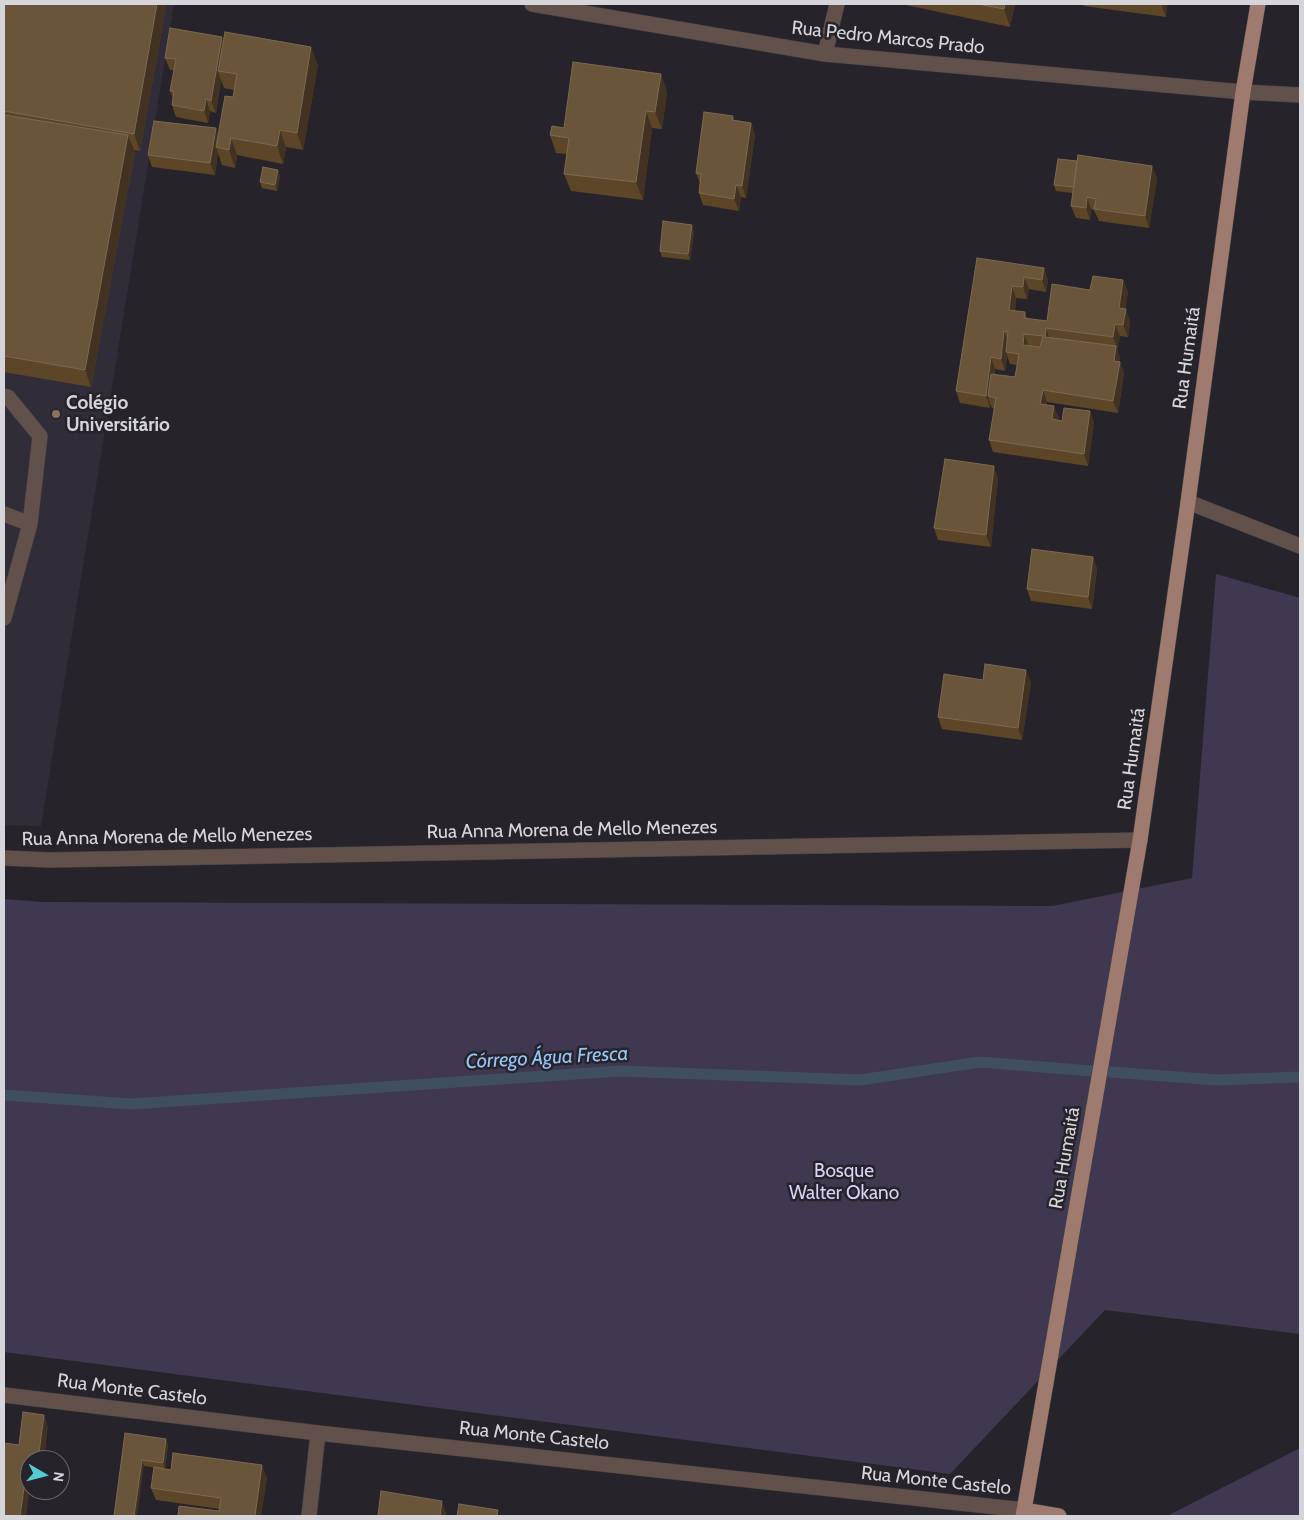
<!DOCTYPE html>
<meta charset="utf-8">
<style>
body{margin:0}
#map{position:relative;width:1304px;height:1520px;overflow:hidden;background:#26242a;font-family:Cabin,sans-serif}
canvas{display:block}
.frame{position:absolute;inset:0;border:5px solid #d6d5d9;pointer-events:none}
.north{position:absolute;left:20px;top:1450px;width:50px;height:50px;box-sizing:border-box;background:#26242a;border:1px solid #6c6b70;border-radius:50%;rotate:98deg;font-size:14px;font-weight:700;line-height:20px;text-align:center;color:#d6d5d9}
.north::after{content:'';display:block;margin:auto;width:18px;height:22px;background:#52ccd0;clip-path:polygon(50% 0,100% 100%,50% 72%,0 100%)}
</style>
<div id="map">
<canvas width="1304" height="1520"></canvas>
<div class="frame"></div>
<div class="north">N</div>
</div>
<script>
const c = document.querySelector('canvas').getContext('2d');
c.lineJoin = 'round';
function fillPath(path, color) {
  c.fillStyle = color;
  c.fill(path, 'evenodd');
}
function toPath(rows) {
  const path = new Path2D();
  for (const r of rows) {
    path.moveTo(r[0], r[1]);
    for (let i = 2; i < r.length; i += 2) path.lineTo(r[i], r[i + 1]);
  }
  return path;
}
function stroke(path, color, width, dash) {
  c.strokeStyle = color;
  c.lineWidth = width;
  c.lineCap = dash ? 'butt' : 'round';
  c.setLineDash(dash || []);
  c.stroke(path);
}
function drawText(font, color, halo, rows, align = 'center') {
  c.font = font + ' Cabin,sans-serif';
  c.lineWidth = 5;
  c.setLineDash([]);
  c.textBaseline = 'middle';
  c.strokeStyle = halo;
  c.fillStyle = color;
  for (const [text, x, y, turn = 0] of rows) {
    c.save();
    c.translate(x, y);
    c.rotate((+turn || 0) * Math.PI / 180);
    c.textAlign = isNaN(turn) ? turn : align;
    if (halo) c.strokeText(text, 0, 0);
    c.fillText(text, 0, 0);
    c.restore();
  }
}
const built = toPath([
 [4,4,174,4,41,826,4,825]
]);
const green = toPath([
 [1216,574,1300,598,1300,1334,1105,1310,950,1474,4,1352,4,899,43,902,1052,906,1192,878],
 [1300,1448,1300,1516,1167,1516]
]);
const stream = toPath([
 [1111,1072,1217,1080,1300,1077],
 [4,1095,131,1104,620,1071,860,1080,980,1062,1092,1071]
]);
const minor = toPath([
 [532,4,825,54,1243,92,1300,95],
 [825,54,837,4],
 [4,396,8,397,40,436,30,524,4,618],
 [1188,502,1300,546],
 [4,514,30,524],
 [4,858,50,860,1140,840],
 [4,1395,318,1433,1024,1510],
 [309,1516,318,1433]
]);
const major = toPath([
 [1024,1510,1059,1516],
 [1023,1516,1140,840,1188,502,1243,92,1258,4]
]);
const wall = toPath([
 [4,4,164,4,166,7,140,151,134,150,135,152,91,387,4,372],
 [901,4,1015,4,1010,27],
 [1083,4,1167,4,1166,17,1084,6],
 [223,40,318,65,303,150,286,147,283,164,237,155,235,168,222,165,218,153,215,175,152,167,148,155,218,135,233,97,234,90,224,88,221,80,216,113,210,111,208,123,176,117,172,105,173,98,170,91,174,70,170,70,165,58],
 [661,74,667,92,662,129,652,128,643,200,571,191,564,174,567,154,556,153,550,135],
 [733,116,734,120,751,123,755,135,746,198,741,197,739,211,703,205,699,193,700,183,696,173],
 [1077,161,1152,166,1157,178,1149,228,1099,221,1094,210,1091,209,1090,220,1076,218,1071,206,1073,193,1056,191,1054,185],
 [280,176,277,191,262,188,260,182],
 [694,232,690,260,662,257,660,251],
 [977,258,1048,280,1046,292,1029,289,1027,299,1016,298,1015,311,1025,312,1027,319,1047,321,1090,290,1128,292,1125,309,1130,321,1128,337,1120,336,1117,349,1120,358,1120,362,1124,373,1118,413,1047,402,1047,405,1059,418,1058,420,1062,421,1090,411,1094,423,1088,466,993,452,989,440,995,409,992,408,990,404,990,408,960,403,956,391],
 [1007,355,1010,364,1017,365,1015,377,995,375,995,369,1005,371],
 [998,478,991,547,938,540,934,528],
 [1093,557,1097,569,1092,609,1031,601,1027,589],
 [983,680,1031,682,1022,740,942,729,938,717],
 [125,1433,166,1439,168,1445,165,1469,144,1466],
 [171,1470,267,1477,261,1516,178,1516,219,1511,220,1509,156,1500,151,1488]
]);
const shadedWall = toPath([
 [157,4,164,4,166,7,140,151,134,134],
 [1005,4,1015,4,1010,27,1004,9],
 [1161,4,1167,4,1166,17],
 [222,37,226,49,218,71,221,80,216,113,211,101],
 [311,47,318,65,303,150,297,133],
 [661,74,667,92,662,129,655,112],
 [206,99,210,111,208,123,204,111],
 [646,111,652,128,643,200,636,182],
 [751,123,755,135,746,198,742,186],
 [216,128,220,140,216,147,218,153,215,175,210,163],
 [280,130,286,147,283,164,277,146],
 [128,135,135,152,91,387,85,370],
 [231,138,237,155,235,168,229,150],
 [1152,166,1157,178,1149,228,1145,216],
 [278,170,280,176,277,191,275,185],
 [736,185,741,197,739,211,734,199],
 [1087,197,1091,209,1090,220,1086,208],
 [692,225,694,232,690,260,688,254],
 [1044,268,1048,280,1046,292,1042,280],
 [1024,277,1029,289,1027,299,1023,287],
 [1123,280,1128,292,1124,320,1119,308],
 [1012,286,1016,298,1013,322,1009,310],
 [1126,309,1130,321,1128,337,1123,325],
 [1115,324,1120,336,1118,349,1113,337],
 [1046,328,1050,340,1045,337],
 [1004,331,1009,343,1006,352,1007,355,1005,371,1001,359],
 [1024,334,1029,346,1023,345],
 [1116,346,1120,358,1120,362,1124,373,1118,413,1113,401,1114,361],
 [991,357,995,369,992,397,988,396,990,404,990,408,986,396],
 [1043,390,1047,402,1045,416,1040,404],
 [1054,406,1059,418,1057,431,1052,419],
 [1090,411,1094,423,1088,466,1084,454],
 [994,466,998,478,991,547,986,535],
 [1093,557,1097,569,1092,609,1088,597],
 [1026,670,1031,682,1022,740,1018,728],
 [44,1415,48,1427,44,1460,38,1460],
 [166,1439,168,1445,165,1469,163,1463],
 [28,1460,30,1466,30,1488,26,1516,20,1516],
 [142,1460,144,1466,137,1516,134,1516],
 [262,1465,267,1477,261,1516,255,1516],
 [442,1501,446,1513,446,1516,440,1516]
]);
const building = toPath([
 [4,4,157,4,134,134,4,111,4,4],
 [978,4,1005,4,1004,9,978,4],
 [170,28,222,37,211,101,206,99,204,111,172,105,174,91,170,91,176,59,165,58,170,28],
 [225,32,311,47,297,133,280,130,277,146,231,138,229,150,216,147,225,96,233,97,237,74,218,71,225,32],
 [573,62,661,74,655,112,646,111,636,182,564,174,569,138,550,135,552,126,564,128,573,62],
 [704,112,733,116,732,120,751,123,742,186,736,185,734,199,699,193,701,174,696,173,704,112],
 [4,115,128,135,85,370,4,356,4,115],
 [154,121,216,128,210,163,148,155,154,121],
 [1078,155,1152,166,1145,216,1094,209,1096,199,1087,197,1086,208,1071,206,1078,155],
 [1058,159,1077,161,1074,187,1054,185,1058,159],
 [263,167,278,170,275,185,260,182,263,167],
 [663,221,692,225,688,254,660,251,663,221],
 [977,258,1044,268,1042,280,1024,277,1023,287,1012,286,1009,310,1025,312,1024,318,1047,321,1052,284,1090,290,1093,276,1123,280,1119,308,1126,309,1123,325,1115,324,1113,337,1046,328,1045,337,1116,346,1114,361,1120,362,1113,401,1043,390,1040,404,1054,406,1052,419,1062,421,1064,408,1090,411,1084,454,989,440,996,398,988,396,991,374,1015,377,1019,354,1006,352,1008,332,1004,331,1001,359,991,357,986,396,956,391,977,258],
 [1024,334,1043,336,1040,347,1023,345,1024,334],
 [945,459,994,466,986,535,934,528,945,459],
 [1032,549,1093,557,1088,597,1027,589,1032,549],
 [985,664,1026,670,1018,728,938,717,944,674,983,680,985,664],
 [23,1412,44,1415,38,1460,28,1460,20,1516,4,1516,4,1443,19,1445,23,1412],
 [125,1433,166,1439,163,1463,142,1460,134,1516,114,1516,125,1433],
 [173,1453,262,1465,255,1516,178,1516,179,1506,219,1511,221,1498,151,1488,154,1467,171,1470,173,1453],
 [381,1491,442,1501,440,1516,378,1516,381,1491],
 [459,1504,498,1510,497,1516,457,1516,459,1504]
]);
const markers = [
 [56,414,5,"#8d6e63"]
];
const streetNames = [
 ["Rua Pedro Marcos Prado",888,38,6],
 ["Rua Humaitá",1187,358,-82],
 ["Rua Humaitá",1132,759,-82],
 ["Rua Anna Morena de Mello Menezes",572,830,-1],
 ["Rua Anna Morena de Mello Menezes",167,837,-1],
 ["Rua Humaitá",1065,1158,-80],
 ["Rua Monte Castelo",132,1390,7],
 ["Rua Monte Castelo",534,1436,6],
 ["Rua Monte Castelo",936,1481,6]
];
const poiNames = [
 ["Colégio",66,403],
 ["Universitário",66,425]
];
const parkNames = [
 ["Bosque",844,1171],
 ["Walter Okano",844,1193]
];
const waterNames = [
 ["Córrego Água Fresca",547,1058,-3]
];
fillPath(built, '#302c38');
fillPath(green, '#403850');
stroke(stream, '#404e61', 11);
stroke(minor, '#424046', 16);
stroke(major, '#424046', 16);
stroke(minor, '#62504a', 15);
stroke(major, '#9f7a6e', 15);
fillPath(wall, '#5d4628');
fillPath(shadedWall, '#423221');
fillPath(building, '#6a553b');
stroke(building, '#7b6954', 1);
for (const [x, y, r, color] of markers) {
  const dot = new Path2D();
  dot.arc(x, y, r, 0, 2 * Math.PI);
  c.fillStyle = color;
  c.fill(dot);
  stroke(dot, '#26242a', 2);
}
drawText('19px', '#d6d5d9', '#26242a', streetNames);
drawText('bold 19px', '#d6d5d9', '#26242a', poiNames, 'left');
drawText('19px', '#ddd0f6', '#26242a', parkNames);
drawText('italic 20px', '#96c6f9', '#26242a', waterNames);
</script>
